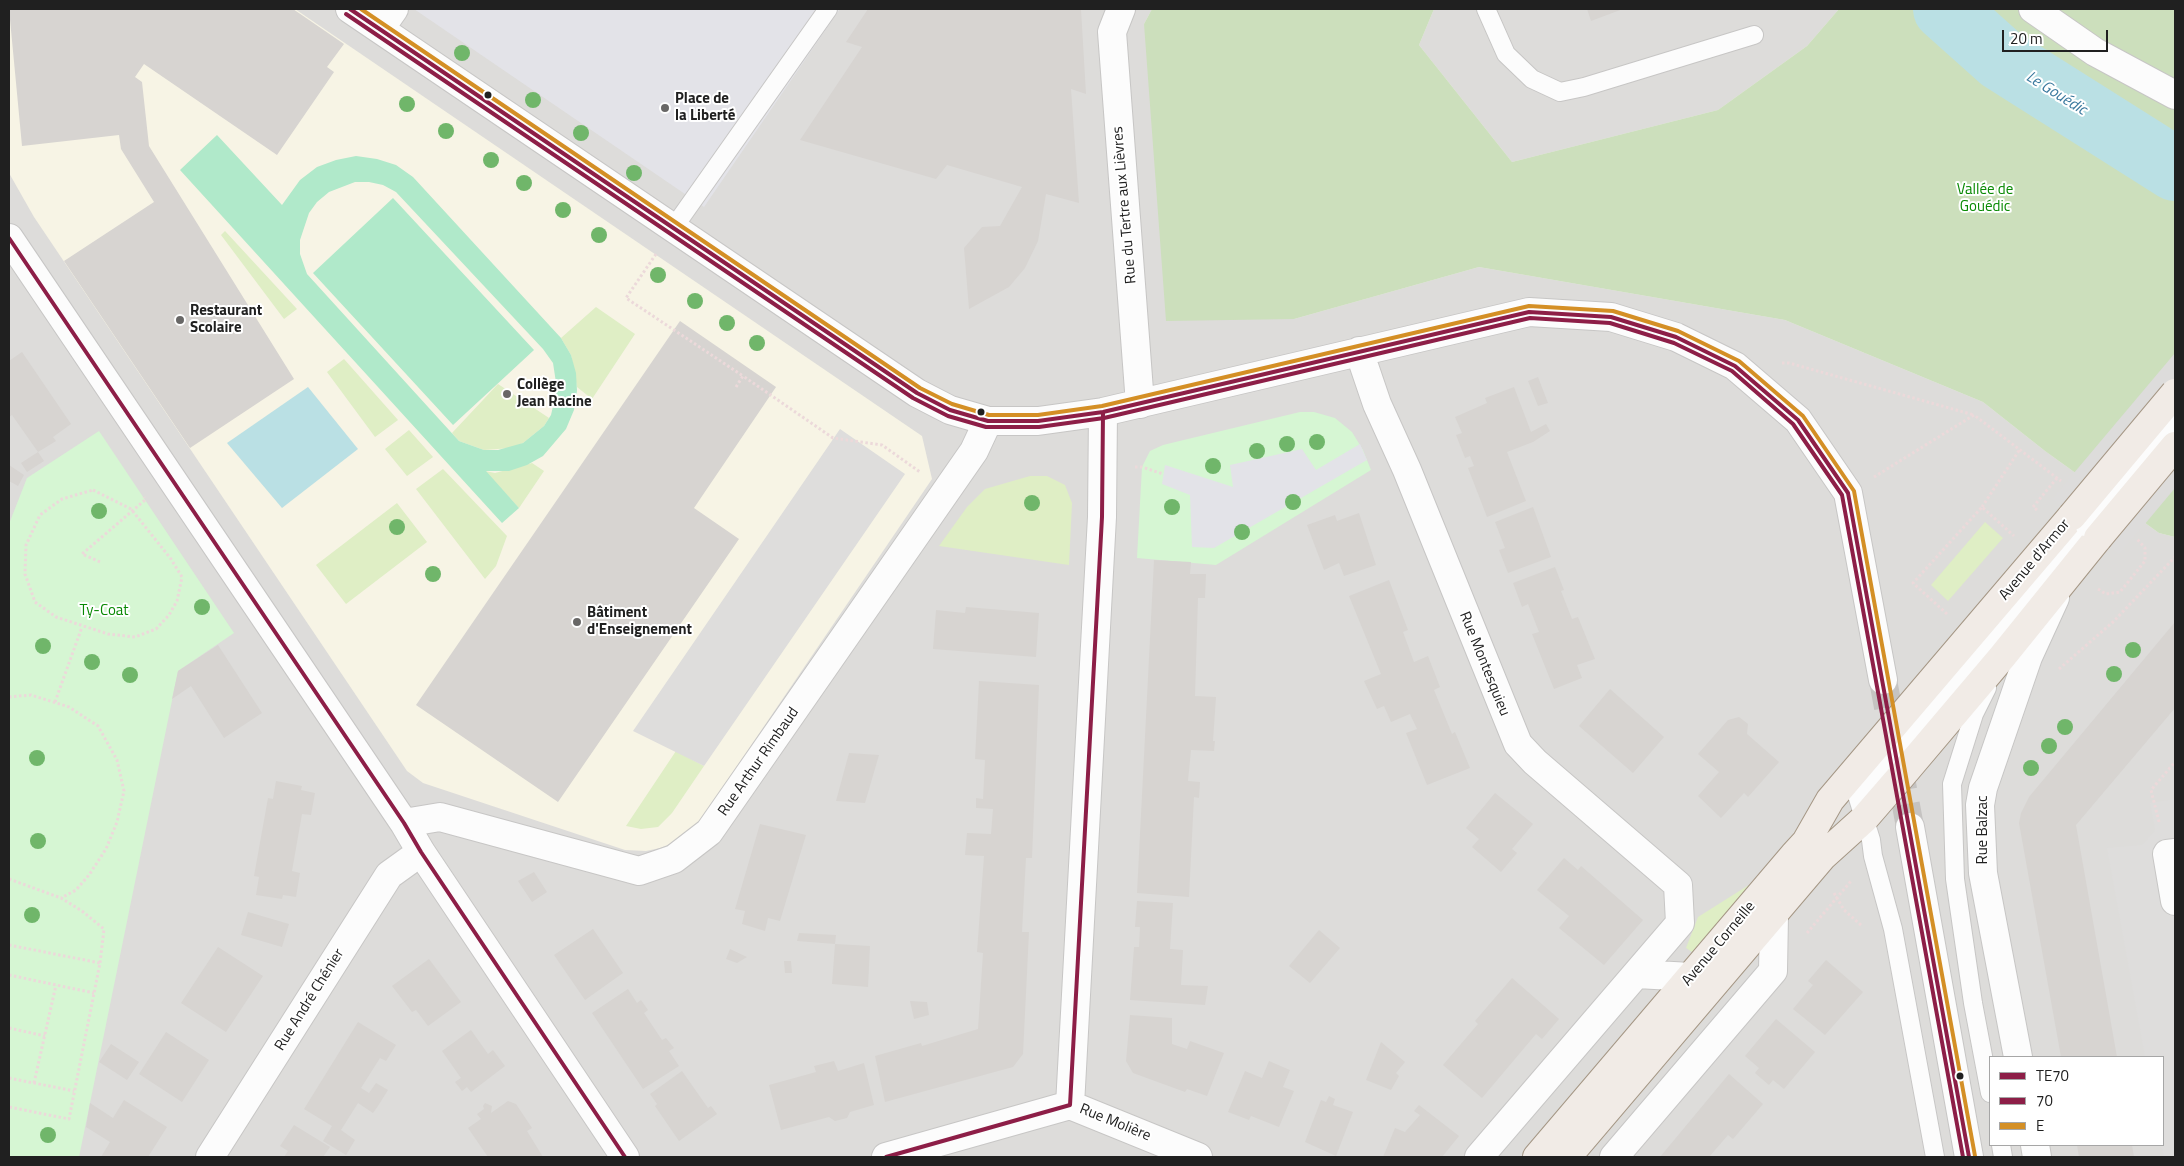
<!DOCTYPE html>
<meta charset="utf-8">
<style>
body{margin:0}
#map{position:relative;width:2184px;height:1166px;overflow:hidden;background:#eeece9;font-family:"Titillium Web",sans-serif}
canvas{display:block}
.frame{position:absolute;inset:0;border:10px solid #202020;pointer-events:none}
.legend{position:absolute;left:1989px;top:1056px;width:175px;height:90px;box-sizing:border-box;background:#fff;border:1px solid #a6a6a6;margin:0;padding:6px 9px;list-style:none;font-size:15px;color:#202020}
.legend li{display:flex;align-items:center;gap:10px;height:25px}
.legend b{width:25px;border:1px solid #a6a6a6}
.scale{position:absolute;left:2002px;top:30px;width:106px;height:22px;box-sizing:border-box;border:2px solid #202020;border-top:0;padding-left:6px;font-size:15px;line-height:18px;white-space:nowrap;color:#202020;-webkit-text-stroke:4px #fff;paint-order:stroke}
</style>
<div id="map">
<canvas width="2184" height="1166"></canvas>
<div class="frame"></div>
<ul class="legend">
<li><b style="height:6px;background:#8d1e47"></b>TE70</li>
<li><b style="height:6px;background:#8d1e47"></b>70</li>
<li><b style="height:6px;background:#d48f25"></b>E</li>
</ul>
<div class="scale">20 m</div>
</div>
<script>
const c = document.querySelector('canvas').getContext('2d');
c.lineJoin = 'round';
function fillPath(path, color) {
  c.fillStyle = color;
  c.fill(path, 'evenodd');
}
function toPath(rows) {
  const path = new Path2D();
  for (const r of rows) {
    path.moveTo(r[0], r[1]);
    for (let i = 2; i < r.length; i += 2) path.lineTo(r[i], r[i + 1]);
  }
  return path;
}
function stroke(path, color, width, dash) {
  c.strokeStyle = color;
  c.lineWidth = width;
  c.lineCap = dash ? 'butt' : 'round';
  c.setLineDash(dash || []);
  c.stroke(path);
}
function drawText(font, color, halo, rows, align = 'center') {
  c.font = font + ' "Titillium Web",sans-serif';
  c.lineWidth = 4;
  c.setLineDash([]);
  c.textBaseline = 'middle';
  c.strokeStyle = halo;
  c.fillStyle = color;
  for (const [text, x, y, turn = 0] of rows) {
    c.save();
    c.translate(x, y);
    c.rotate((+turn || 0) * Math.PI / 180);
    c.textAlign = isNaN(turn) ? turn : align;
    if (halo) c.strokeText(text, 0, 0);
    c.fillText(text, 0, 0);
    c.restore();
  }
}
const residential = toPath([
 [9,9,1152,9,1144,24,1294,319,1479,267,1785,320,1983,402,2045,451,2159,533,2175,537,2175,1157,9,1157],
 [1990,1057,2163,1057,2163,1145,1990,1145],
 [1434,9,1839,9,1807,46,1718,110,1512,162,1419,45]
]);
const education = toPath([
 [9,9,295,9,922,436,932,479,701,819,689,833,675,842,660,848,646,851,625,850,423,783,407,771,34,217,9,173]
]);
const grass = toPath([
 [225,231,297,309,284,319,221,235],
 [596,307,635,334,592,399,577,387,571,355,561,338],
 [344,359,398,420,375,437,327,372],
 [498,384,549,418,544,426,523,443,511,448,484,450,459,441,452,433],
 [409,430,433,457,407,476,385,449],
 [532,463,544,471,519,508,485,471,495,473],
 [443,469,507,536,496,566,485,579,416,489],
 [1030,476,1047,476,1065,485,1072,503,1069,565,939,546,967,507,985,489],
 [397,503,427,542,346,604,316,565],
 [1985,522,2003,538,1948,601,1931,585],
 [676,751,704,766,672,813,658,827,641,829,626,826],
 [1752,883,1698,956,1686,948,1698,917]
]);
const forest = toPath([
 [1152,9,1434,9,1419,45,1512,162,1718,110,1807,46,1839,9,2175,9,2175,537,2159,533,2045,451,1983,402,1785,320,1479,267,1294,319,1166,321,1144,24]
]);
const park = toPath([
 [1300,412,1314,412,1335,418,1352,432,1363,450,1371,470,1216,565,1137,558,1142,467,1150,451,1163,445],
 [99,431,234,633,178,671,79,1157,9,1157,9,524,27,478]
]);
const pitch = toPath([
 [217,135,282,205,300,180,317,167,336,160,356,156,377,159,396,165,413,177,561,338,571,355,576,373,577,391,574,410,566,429,543,456,527,465,509,471,486,471,519,508,502,523,180,170],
 [355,182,369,182,383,185,396,192,543,349,553,363,557,389,551,415,544,426,523,443,498,450,484,450,459,441,307,274,300,254,300,240,309,213,317,202,329,192],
 [393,198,534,350,453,425,313,273]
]);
const parking = toPath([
 [840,429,905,474,704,766,633,731],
 [2175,799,2175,1157,2164,1157,2161,1145,2163,1057,2145,1057,2107,848,2142,845,2155,830,2150,803]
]);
const plaza = toPath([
 [414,9,840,9,704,207],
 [1360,444,1367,460,1214,548,1192,547,1190,495,1162,484,1165,465,1233,487,1230,465,1302,449,1316,470]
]);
const water = toPath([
 [308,387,358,449,282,508,227,443]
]);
const pier = toPath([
 [2175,353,2175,488,2119,555,2052,499]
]);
const river = toPath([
 [1945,9,2001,59,2175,169]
]);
const building = toPath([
 [9,9,293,9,344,44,327,67,334,72,277,155,144,64,135,77,142,82,149,146,294,379,190,448,64,261,154,202,121,149,119,135,22,146],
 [868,9,1081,9,1086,94,1071,89,1079,203,1046,194,1038,241,1025,268,1009,287,969,309,964,248,982,227,1000,226,1022,187,947,165,936,179,800,140,862,47,846,42],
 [1587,9,1623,9,1591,21],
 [680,321,776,387,694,508,739,539,558,802,416,705],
 [22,352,71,424,53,437,56,441,38,452,12,415,9,417,9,361],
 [1538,377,1548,403,1538,406,1528,381],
 [1514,387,1531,432,1546,424,1550,431,1533,442,1507,452,1526,501,1487,517,1468,468,1474,466,1470,456,1465,458,1456,435,1462,433,1455,417,1487,403,1485,398],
 [38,452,44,461,27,472,21,463],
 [9,465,24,475,18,486,9,481],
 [1533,507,1551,557,1508,573,1499,550,1505,548,1495,522],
 [1359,513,1376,565,1344,576,1339,563,1324,570,1307,525,1335,515,1337,521],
 [1154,560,1191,562,1190,574,1206,574,1205,598,1198,598,1195,696,1216,697,1213,741,1215,741,1214,751,1191,750,1188,781,1200,782,1199,798,1194,797,1189,897,1137,893],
 [1555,567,1564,590,1561,591,1572,619,1578,617,1595,659,1577,665,1582,678,1554,689,1532,634,1539,632,1528,604,1522,607,1513,583],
 [1389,580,1408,630,1403,632,1414,662,1428,656,1440,687,1434,690,1452,734,1455,732,1470,768,1427,785,1406,733,1417,729,1410,714,1391,722,1384,706,1377,709,1364,681,1381,674,1349,596],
 [966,607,1039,613,1036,657,933,649,936,610,965,613],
 [2175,622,2175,708,2076,825,2117,1057,2061,1057,2019,823,2021,813,2029,797],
 [218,645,262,713,224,738,191,686,172,699,178,671],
 [979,681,1039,685,1032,858,1026,858,1022,932,1029,932,1023,1054,1013,1067,885,1102,875,1056,921,1043,922,1046,978,1029,983,953,977,952,984,856,965,855,967,833,991,834,993,809,976,808,976,798,983,799,985,760,975,759],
 [1610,689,1664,737,1633,773,1579,726],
 [1739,717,1748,724,1747,734,1779,762,1748,797,1744,793,1721,818,1698,796,1719,772,1698,754,1728,720],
 [849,753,879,755,865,803,836,801],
 [276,781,302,786,301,790,315,793,311,815,302,814,292,871,300,873,296,897,283,895,282,899,256,895,259,877,254,876,268,798,273,799],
 [1495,793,1533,824,1512,849,1517,853,1501,872,1472,847,1479,839,1466,828],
 [760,824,806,835,780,921,768,918,765,931,742,924,745,911,735,909],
 [1564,858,1578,870,1581,866,1643,920,1604,965,1559,928,1569,916,1537,890],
 [534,872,547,892,532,902,518,881],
 [1137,901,1173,903,1170,949,1183,950,1181,985,1208,986,1205,1005,1130,1000,1134,947,1139,947,1140,927,1135,927],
 [248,912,289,924,282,947,241,935],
 [593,929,623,973,585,1000,554,955],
 [1319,930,1340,948,1310,983,1289,966],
 [799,933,836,935,835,944,870,946,868,987,832,984,835,944,797,941],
 [218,947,263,976,226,1032,181,1003],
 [730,949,747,957,737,963,726,959],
 [429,959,461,1002,428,1026,416,1010,412,1012,392,986],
 [1826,960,1863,992,1825,1035,1793,1009,1813,985,1808,981],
 [784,961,791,961,792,973,785,973],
 [1512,978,1559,1019,1542,1039,1536,1034,1482,1098,1443,1065,1478,1024,1475,1021],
 [628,989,637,1003,641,1000,648,1010,644,1013,662,1040,666,1038,674,1048,669,1051,679,1066,643,1089,592,1013],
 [910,1001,927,1002,929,1015,914,1019],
 [1130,1015,1172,1018,1172,1044,1187,1049,1190,1041,1224,1053,1207,1096,1187,1089,1185,1092,1133,1073,1126,1061],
 [1776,1019,1815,1052,1784,1089,1773,1080,1769,1085,1755,1073,1759,1068,1745,1056],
 [358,1022,396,1045,386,1061,380,1058,361,1088,369,1093,376,1083,388,1090,378,1106,373,1113,358,1103,341,1130,355,1140,346,1155,323,1141,332,1126,304,1109],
 [471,1030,488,1054,493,1050,505,1066,471,1092,467,1087,462,1091,455,1082,461,1078,442,1051],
 [166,1032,209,1060,182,1102,139,1074],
 [1381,1042,1405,1062,1396,1073,1399,1076,1391,1090,1366,1080],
 [111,1044,139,1062,127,1080,99,1062],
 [834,1061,838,1071,864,1063,874,1105,850,1112,847,1118,835,1121,829,1117,781,1130,769,1085,816,1072,814,1066],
 [1269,1061,1290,1070,1283,1087,1294,1091,1279,1127,1251,1116,1249,1120,1228,1112,1245,1071,1262,1078],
 [682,1071,708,1108,711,1106,717,1114,679,1141,655,1106,657,1104,650,1094],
 [1729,1074,1763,1104,1733,1139,1728,1135,1709,1157,1660,1157],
 [1329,1096,1335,1099,1333,1105,1353,1112,1336,1156,1305,1142,1321,1100,1326,1102],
 [124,1100,167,1127,148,1157,101,1157,110,1142,86,1127,90,1103,113,1118],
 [508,1101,516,1104,532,1128,527,1131,543,1157,488,1157,468,1128,481,1119,477,1114,484,1109,483,1106,485,1103,492,1106,491,1113],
 [1419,1105,1459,1136,1442,1157,1383,1157,1395,1128,1405,1132,1420,1115,1414,1111],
 [294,1125,330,1147,323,1157,284,1157,288,1151,280,1146],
 [2077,1145,2132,1145,2134,1157,2079,1157]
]);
const minorTunnel = toPath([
 [1883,680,1910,827]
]);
const path = toPath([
 [656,254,626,298,743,376],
 [1782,363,1789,363,1974,415],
 [736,387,743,376,833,438,882,445,920,472],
 [1135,467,1142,467,1163,474],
 [1874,477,1974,415,2061,481],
 [93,490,131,509,171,559,182,577,177,601,169,615,156,629,135,637,108,634,56,617,35,602,25,574,26,545,40,515,62,499,93,490],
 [1982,507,2020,449],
 [2037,510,2033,507,2057,478],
 [100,562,82,554,145,500,144,497],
 [2098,589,2106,594,2120,592,2145,561,2145,548,2137,539],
 [1947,614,1913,583,1982,507,2014,536],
 [2059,669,2113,622,2175,557],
 [9,697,31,695,69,707,98,726,117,760,124,791,117,822,106,849,89,875,76,890,61,898],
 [55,702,82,627],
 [2159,822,2151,790,2175,762],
 [9,879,61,898,82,911,104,929,100,963],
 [1834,893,1844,910,1862,926],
 [1807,933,1851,881],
 [9,945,100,963,69,1119,9,1107],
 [9,975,94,993],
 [9,1028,45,1036],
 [9,1078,74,1091],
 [34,1083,56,985]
]);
const service = toPath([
 [1486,9,1506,54,1532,79,1560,92,1584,87,1754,35],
 [674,227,828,9],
 [1987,688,1974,714,1952,784,1955,879,1973,1003,1990,1093],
 [2001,1145,2003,1157],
 [1935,1157,1893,929,1873,856,1871,840,1857,795,2085,527]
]);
const minor = toPath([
 [350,9,917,393,950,410,988,421,1038,421,1103,412,1529,312,1611,317,1676,337,1735,366,1798,420,1848,493,1883,680],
 [1121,9,1112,32,1140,404],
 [2033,9,2095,52,2175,95],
 [380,29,394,9],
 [9,238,404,823,421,852,625,1157],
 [1359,351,1377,404,1407,470,1518,744,1535,762,1678,885,1680,923,1479,1157],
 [404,823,440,817,639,871,674,859,709,832,974,451,988,421],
 [2175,853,2167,854,2175,901],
 [1637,974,1691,977],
 [1070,1105,1102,517,1103,412],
 [210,1157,389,875,421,852],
 [886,1157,1070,1105,1198,1157],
 [1614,1157,1773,971,1774,916]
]);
const tertiary = toPath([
 [1910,827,1969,1157],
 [2018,1057,1983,873,1980,805,1983,788,2028,657,2055,598],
 [2035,1145,2037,1157]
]);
const primary = toPath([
 [1537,1157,1794,855,1806,842,1830,800,2072,516],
 [1567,1157,1823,856,1864,819,1903,774,2002,657,2098,538]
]);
const serviceBridge = toPath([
 [2085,527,2175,419]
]);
const primaryBridge = toPath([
 [2072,516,2175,393],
 [2098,538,2175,446]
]);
const bus1 = toPath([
 [350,9,917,393,950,410,988,421,1038,421,1103,412,1529,312,1611,317,1676,337,1735,366,1798,420,1848,493,1969,1157],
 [9,238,404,823,421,852,625,1157],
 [886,1157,1070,1105,1102,517,1103,412]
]);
const bus2 = toPath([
 [346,14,913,398,948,416,986,427,1039,427,1104,418,1530,318,1610,323,1674,343,1732,371,1793,424,1842,495,1963,1157]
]);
const bus3 = toPath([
 [361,9,920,388,952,404,989,415,1038,415,1102,406,1529,306,1613,311,1678,331,1739,361,1803,416,1854,491,1975,1156]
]);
const trees = [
 [462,53],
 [533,100],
 [407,104],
 [446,131],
 [581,133],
 [491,160],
 [634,173],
 [524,183],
 [563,210],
 [599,235],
 [658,275],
 [695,301],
 [727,323],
 [757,343],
 [1317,442],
 [1287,444],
 [1257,451],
 [1213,466],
 [1293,502],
 [1032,503],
 [1172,507],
 [99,511],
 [397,527],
 [1242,532],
 [433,574],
 [202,607],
 [43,646],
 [2133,650],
 [92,662],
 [2114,674],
 [130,675],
 [2065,727],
 [2049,746],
 [37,758],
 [2031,768],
 [38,841],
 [32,915],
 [48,1135]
];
const markers = [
 [488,95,4.5,"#202020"],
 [665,108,5,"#686766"],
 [180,320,5,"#686766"],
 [507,394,5,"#686766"],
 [981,412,4.5,"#202020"],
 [577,622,5,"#686766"],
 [1960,1076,4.5,"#202020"]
];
const poiNames = [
 ["Place de",675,99],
 ["la Liberté",675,116],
 ["Restaurant",190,311],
 ["Scolaire",190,328],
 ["Collège",517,385],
 ["Jean Racine",517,402],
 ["Bâtiment",587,613],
 ["d'Enseignement",587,630]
];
const parkNames = [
 ["Vallée de",1985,190],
 ["Gouédic",1985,207],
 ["Ty-Coat",104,611]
];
const streetNames = [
 ["Rue du Tertre aux Lièvres",1125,205,-95],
 ["Avenue d'Armor",2035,560,-50],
 ["Rue Montesquieu",1484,664,68],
 ["Rue Arthur Rimbaud",759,762,-55],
 ["Rue Balzac",1983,830,-90],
 ["Avenue Corneille",1719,944,-50],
 ["Rue André Chénier",310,1000,-58],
 ["Rue Molière",1115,1123,22]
];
const waterNames = [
 ["Le Gouédic",2056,94,32]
];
fillPath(residential, '#dddcda');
fillPath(education, '#f7f4e5');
fillPath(grass, '#dfeec5');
fillPath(forest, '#ccdfbc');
fillPath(park, '#d6f6d3');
fillPath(pitch, '#b0e9ca');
fillPath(parking, '#dedddc');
fillPath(plaza, '#e3e3e8');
fillPath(water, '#bae0e4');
fillPath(pier, '#dddcdb');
stroke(river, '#bae0e4', 64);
fillPath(building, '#d7d4d1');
stroke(minorTunnel, '#c5c3c1', 28, [28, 14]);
stroke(service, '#c7c6c5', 20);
stroke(minor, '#c7c6c5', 30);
stroke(tertiary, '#c7c6c5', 30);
stroke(primary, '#a59785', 30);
stroke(path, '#ecd9da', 3, [2.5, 2.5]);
stroke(service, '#fcfcfc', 18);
stroke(minor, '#fcfcfc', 28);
stroke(tertiary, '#fcfcfc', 28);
stroke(primary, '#f1ebe6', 28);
stroke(serviceBridge, '#c7c6c5', 20, []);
stroke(primaryBridge, '#a59785', 30, []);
stroke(serviceBridge, '#fcfcfc', 18);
stroke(primaryBridge, '#f1ebe6', 28);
stroke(bus1, '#8d1e47', 4);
stroke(bus2, '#8d1e47', 4);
stroke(bus3, '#d48f25', 4);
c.fillStyle = '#70b66a';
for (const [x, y] of trees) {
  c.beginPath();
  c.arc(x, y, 8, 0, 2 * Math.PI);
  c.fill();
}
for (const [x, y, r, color] of markers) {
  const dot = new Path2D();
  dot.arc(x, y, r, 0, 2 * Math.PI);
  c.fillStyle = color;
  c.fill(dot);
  stroke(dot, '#fff', 2);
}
drawText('bold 15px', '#202020', '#fff', poiNames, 'left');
drawText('15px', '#088903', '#fff', parkNames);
drawText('15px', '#202020', '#fff', streetNames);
drawText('italic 16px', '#3c7a9f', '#fff', waterNames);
</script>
